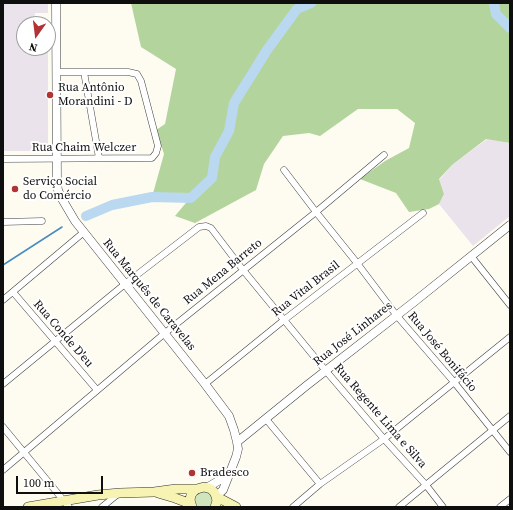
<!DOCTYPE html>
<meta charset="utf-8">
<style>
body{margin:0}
#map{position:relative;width:513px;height:510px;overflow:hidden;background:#fefcf1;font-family:"Source Serif 4",serif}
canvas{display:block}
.frame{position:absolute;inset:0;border:4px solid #0e0e0e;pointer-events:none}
.north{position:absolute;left:16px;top:16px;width:40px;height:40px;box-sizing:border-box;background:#fff;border:1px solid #9f9f9f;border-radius:50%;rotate:194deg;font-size:11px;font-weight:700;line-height:16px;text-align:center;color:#0e0e0e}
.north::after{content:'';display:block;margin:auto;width:14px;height:18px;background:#b13334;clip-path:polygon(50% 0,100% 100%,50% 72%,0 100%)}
.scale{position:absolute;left:16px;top:476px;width:87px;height:18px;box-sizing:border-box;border:2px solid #0e0e0e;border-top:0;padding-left:5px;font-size:12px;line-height:14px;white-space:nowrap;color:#0e0e0e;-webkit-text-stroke:3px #fff;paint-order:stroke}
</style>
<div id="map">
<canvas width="513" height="510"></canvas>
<div class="frame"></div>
<div class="north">N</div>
<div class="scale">100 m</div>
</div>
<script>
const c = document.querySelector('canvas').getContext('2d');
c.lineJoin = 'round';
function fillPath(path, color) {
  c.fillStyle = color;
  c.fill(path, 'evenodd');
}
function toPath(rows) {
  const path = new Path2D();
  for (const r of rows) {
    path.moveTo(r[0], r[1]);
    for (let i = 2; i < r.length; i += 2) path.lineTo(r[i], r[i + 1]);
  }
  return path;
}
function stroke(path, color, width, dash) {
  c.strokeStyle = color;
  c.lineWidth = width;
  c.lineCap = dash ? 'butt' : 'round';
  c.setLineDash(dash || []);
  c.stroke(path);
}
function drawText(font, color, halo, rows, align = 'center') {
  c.font = font + ' "Source Serif 4",serif';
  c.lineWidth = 4;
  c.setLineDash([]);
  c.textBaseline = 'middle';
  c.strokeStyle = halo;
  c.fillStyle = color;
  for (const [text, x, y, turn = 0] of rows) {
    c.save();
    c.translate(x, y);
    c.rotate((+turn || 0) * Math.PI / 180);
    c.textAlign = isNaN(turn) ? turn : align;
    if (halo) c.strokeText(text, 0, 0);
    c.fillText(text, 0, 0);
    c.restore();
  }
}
const industrial = toPath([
 [3,3,48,3,48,13,35,13,34,24,24,24,24,48,48,48,48,151,3,151],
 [487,139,510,143,510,216,473,246,439,204,444,194,439,180,452,165]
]);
const green = toPath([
 [205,491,208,492,212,497,212,503,209,507,198,507,196,504,195,498,199,493]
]);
const forest = toPath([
 [131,3,510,3,510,143,486,139,452,165,439,179,444,194,439,204,429,209,409,212,396,193,360,179,385,161,409,148,415,123,397,109,358,109,320,136,309,133,283,136,264,164,256,190,195,223,175,216,190,198,152,197,164,154,156,130,165,124,176,69,141,47]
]);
const stream = toPath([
 [3,265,62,227]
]);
const river = toPath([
 [494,3,496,14,510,28],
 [86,216,112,205,152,197,191,198,212,178,215,157,229,131,234,103,267,50,297,9,311,3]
]);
const minor = toPath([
 [84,72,99,158],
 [3,159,152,158,156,153,158,146,141,81,137,74,128,72,56,72],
 [284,170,316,212,357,263,397,316,454,382,510,452],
 [3,222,42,221],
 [471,256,510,305],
 [13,292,97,390],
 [3,300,84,232],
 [3,384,125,284,199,227,206,226,211,228,243,270,326,371,384,439,426,485,443,507],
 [205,384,284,320,423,213],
 [266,419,320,484],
 [3,427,69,507],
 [3,470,165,333,316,212,384,155],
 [102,507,118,494],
 [293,507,320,484,384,439,510,337],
 [399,507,510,416],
 [500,507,510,499]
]);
const tertiary = toPath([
 [56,3,57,184,58,190,62,199,75,221,205,384,229,416,234,430,237,442,238,449,236,457,223,490,216,496],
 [237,442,306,386,414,302,510,225],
 [208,487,230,474]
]);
const secondary = toPath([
 [158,493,175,498,191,504],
 [217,497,236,507],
 [28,507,98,495,120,493,154,492,176,489,197,489],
 [192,507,190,500,191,495,193,492,197,489,204,487,211,489,214,492,216,496,217,501,215,507]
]);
const markers = [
 [50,95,4,"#b13334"],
 [15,189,4,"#b13334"],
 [192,473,4,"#b13334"]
];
const poiNames = [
 ["Rua Antônio",58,88],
 ["Morandini - D",58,102],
 ["Serviço Social",23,182],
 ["do Comércio",23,196],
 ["Bradesco",200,473]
];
const streetNames = [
 ["Rua Chaim Welczer",84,148],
 ["Rua Mena Barreto",223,272,-39],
 ["Rua Vital Brasil",306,289,-38],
 ["Rua Marquês de Caravelas",149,295,51],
 ["Rua Conde D'eu",63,334,49],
 ["Rua José Linhares",353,334,-38],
 ["Rua José Bonifácio",442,352,50],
 ["Rua Regente Lima e Silva",380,416,49]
];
fillPath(industrial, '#ebe3ec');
fillPath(green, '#d0e5bd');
fillPath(forest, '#b4d49e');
stroke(stream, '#488bc0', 1.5);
stroke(river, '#bad9f0', 10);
stroke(minor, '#414141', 7);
stroke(tertiary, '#414141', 9);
stroke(secondary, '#303030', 10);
stroke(minor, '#fff', 6);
stroke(tertiary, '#fff', 8);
stroke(secondary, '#f7f3b2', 9);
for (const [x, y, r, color] of markers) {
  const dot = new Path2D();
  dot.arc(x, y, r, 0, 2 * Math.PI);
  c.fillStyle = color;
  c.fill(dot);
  stroke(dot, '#fff', 1.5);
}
drawText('12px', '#0e0e0e', '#fff', poiNames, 'left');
drawText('12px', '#0e0e0e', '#fff', streetNames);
</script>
